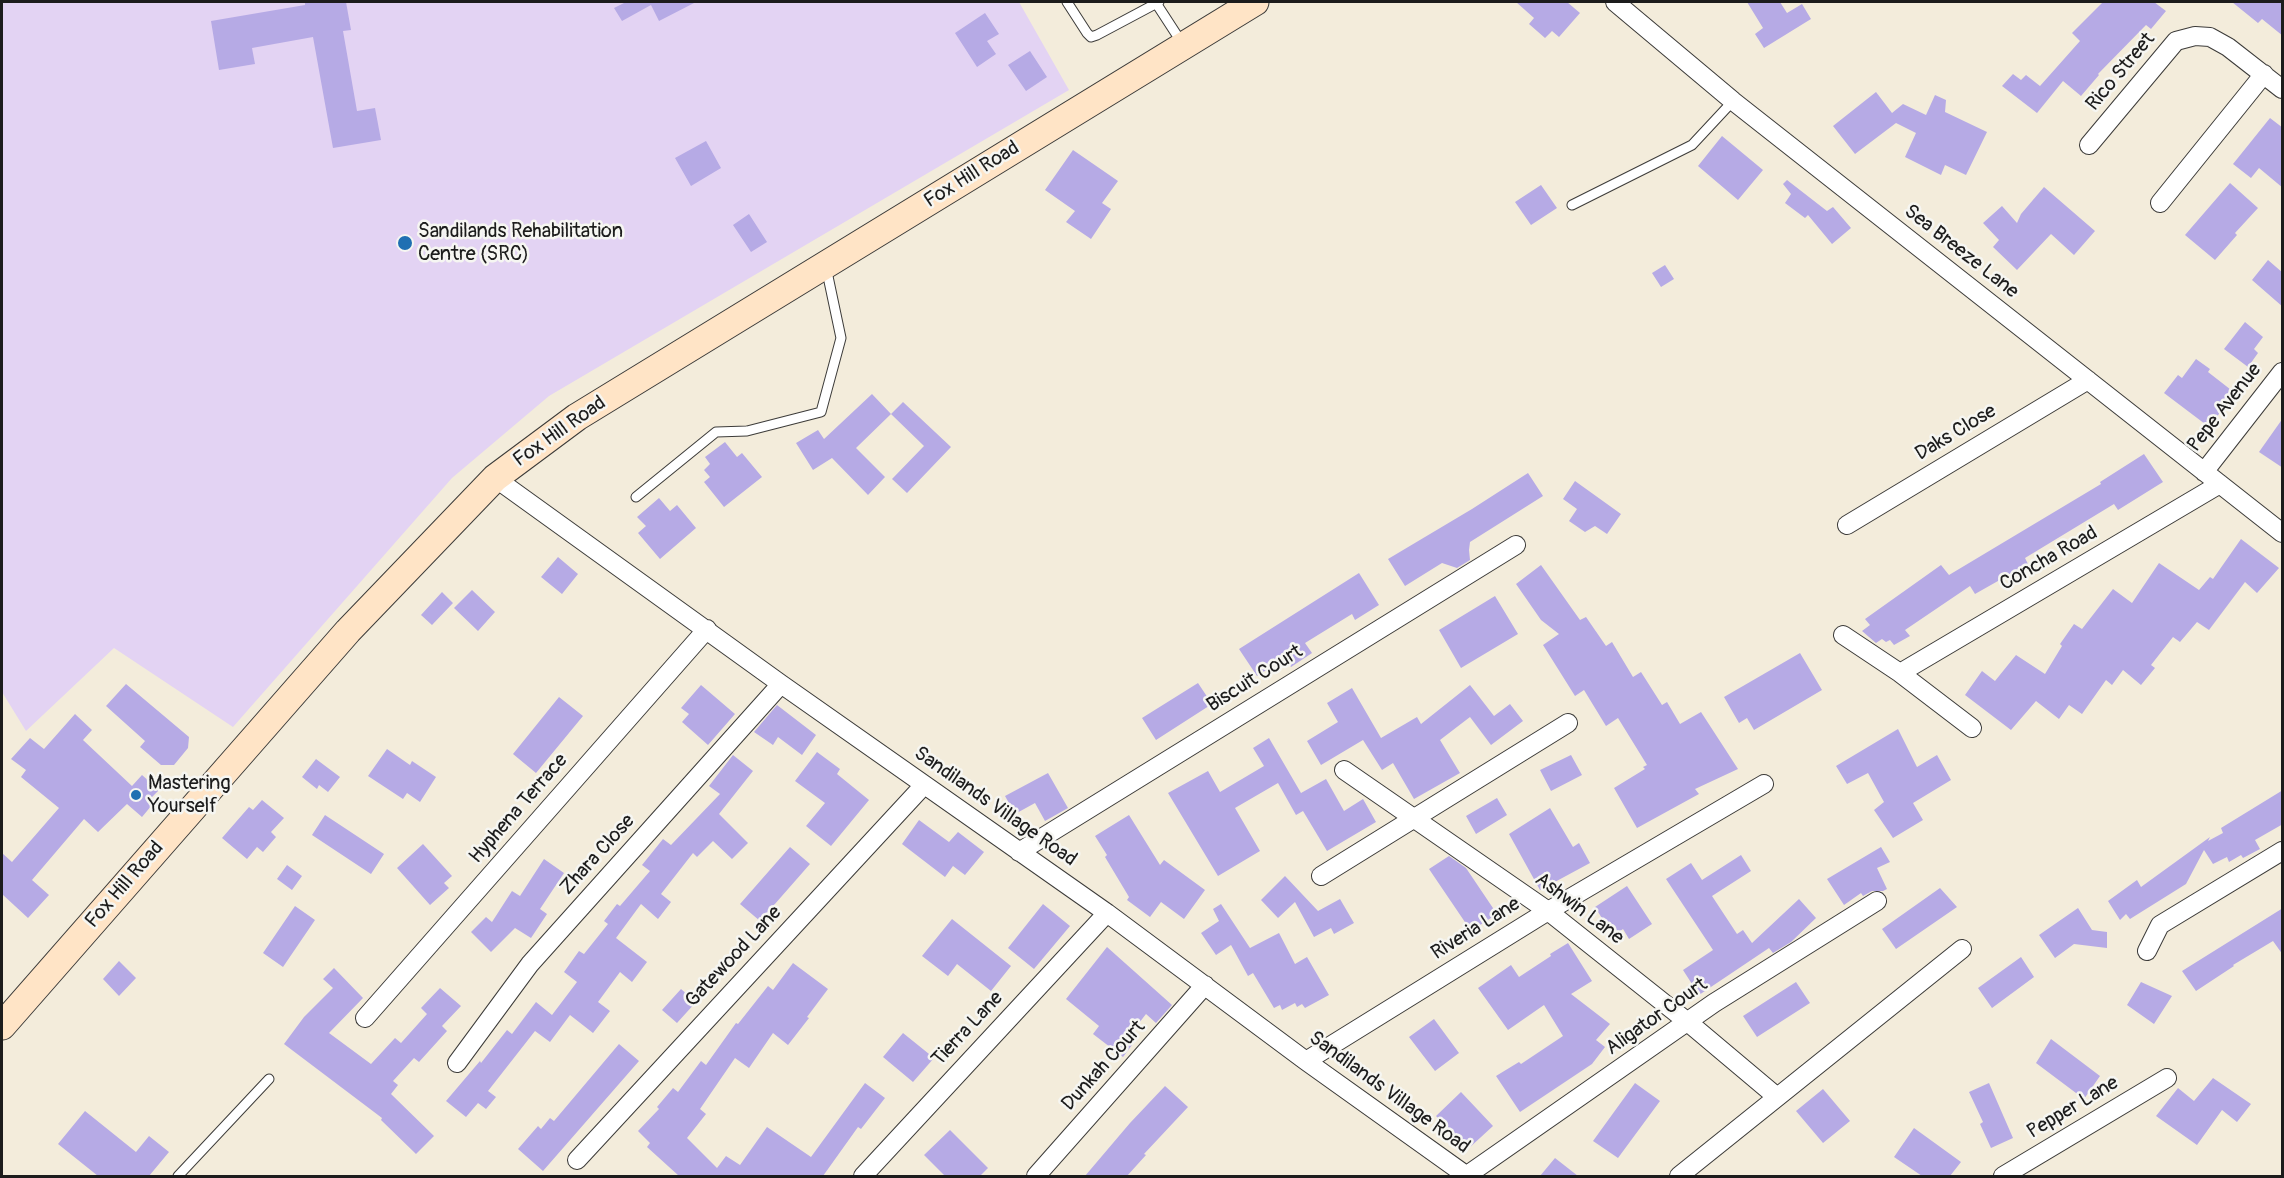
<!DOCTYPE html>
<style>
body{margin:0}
#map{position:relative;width:2284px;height:1178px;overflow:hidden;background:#f3ecdb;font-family:Pangolin,sans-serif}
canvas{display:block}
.frame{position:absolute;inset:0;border:3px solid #1c1c1c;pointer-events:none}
</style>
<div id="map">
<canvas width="2284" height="1178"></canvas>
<div class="frame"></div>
</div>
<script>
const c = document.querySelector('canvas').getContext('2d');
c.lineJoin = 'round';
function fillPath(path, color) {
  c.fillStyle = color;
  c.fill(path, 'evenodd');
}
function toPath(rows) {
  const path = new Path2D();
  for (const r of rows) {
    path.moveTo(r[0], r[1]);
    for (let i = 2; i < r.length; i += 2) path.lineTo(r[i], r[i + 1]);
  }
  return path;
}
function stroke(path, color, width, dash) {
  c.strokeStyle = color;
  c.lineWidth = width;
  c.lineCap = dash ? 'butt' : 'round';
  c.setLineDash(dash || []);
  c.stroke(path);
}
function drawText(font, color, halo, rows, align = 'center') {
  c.font = font + ' Pangolin,sans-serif';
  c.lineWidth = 5;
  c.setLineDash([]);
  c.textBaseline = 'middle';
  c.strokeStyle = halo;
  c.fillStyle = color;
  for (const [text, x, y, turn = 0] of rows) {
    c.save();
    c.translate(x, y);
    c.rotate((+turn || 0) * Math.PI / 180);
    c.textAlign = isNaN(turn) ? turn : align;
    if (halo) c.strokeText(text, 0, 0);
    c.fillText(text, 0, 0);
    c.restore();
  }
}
const built = toPath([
 [2,2,1019,2,1069,90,549,396,452,478,233,727,114,648,26,731,2,692]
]);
const building = toPath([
 [305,2,346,2,351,30,343,31,357,111,375,108,381,140,333,148,313,37,252,48,255,64,219,70,211,21,305,5],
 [626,2,696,2,659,21,651,5,622,21,614,8],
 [1516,2,1567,2,1580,13,1559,37,1552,31,1545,38,1529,24,1534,18],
 [1747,2,1780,2,1787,13,1802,4,1811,19,1764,48,1755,34,1763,28],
 [2103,2,2154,2,2166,11,2151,29,2146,25,2098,74,2099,75,2081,96,2063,81,2037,113,2002,86,2013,74,2021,80,2026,75,2040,86,2080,41,2072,33],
 [2232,2,2283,2,2283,36,2262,19,2258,23],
 [985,13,999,34,987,41,996,54,977,67,955,33],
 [1030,51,1047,77,1026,91,1008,65],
 [1876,92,1892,113,1903,104,1926,115,1935,95,1946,100,1945,112,1987,132,1966,175,1945,165,1941,175,1905,157,1916,133,1896,123,1855,154,1833,126],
 [2270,118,2283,128,2283,188,2259,168,2251,178,2233,164],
 [1722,136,1763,170,1738,200,1698,166],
 [706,141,721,168,691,186,675,158],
 [1073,150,1118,181,1102,203,1111,209,1091,239,1066,222,1075,211,1045,190],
 [1787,180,1827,211,1833,207,1851,228,1832,244,1808,215,1805,218,1785,203,1791,194,1783,184],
 [2230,183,2258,208,2235,233,2237,235,2215,260,2185,235],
 [1541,185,1557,208,1531,225,1515,202],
 [2044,187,2095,231,2074,255,2051,234,2017,270,1993,247,1999,240,1983,223,2002,206,2017,223,2021,214],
 [749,214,767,242,751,252,733,225],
 [2268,260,2283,273,2283,307,2252,280],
 [1665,265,1674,279,1661,287,1652,273],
 [2245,322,2263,337,2254,349,2258,353,2248,367,2224,349],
 [2196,359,2210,369,2208,372,2235,393,2209,427,2164,393,2178,375,2182,378],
 [872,394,891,414,856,448,885,477,868,495,832,458,813,470,796,443,818,430,824,439],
 [903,402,951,447,907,493,892,479,924,446,891,414],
 [2283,418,2283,468,2259,452],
 [725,442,737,457,742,453,762,477,724,507,704,482,710,477,704,470,710,464,705,457],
 [2144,454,2163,482,2118,510,2114,504,2025,558,2028,564,1975,594,1970,586,1905,630,1910,636,1894,645,1890,640,1886,642,1882,639,1876,643,1862,631,1870,625,1865,619,1941,565,1949,575,2101,484,2100,482],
 [1528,473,1543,496,1470,542,1469,550,1470,560,1457,568,1442,563,1405,586,1388,559,1472,509],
 [1575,481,1621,514,1607,534,1595,526,1585,532,1569,521,1577,509,1563,499],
 [659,498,670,511,677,505,696,528,660,559,638,533,646,526,637,517],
 [2241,539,2279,568,2257,593,2245,582,2209,630,2197,622,2180,642,2173,637,2151,665,2155,668,2141,685,2123,670,2112,685,2106,680,2082,714,2069,705,2059,719,2036,701,2011,730,1965,695,1982,671,1995,681,2016,655,2045,674,2062,646,2060,644,2074,624,2082,629,2113,589,2132,603,2159,563,2199,590,2210,577,2213,579],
 [558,557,578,574,562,594,541,577],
 [1541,565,1580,620,1586,617,1606,646,1612,642,1633,677,1641,672,1662,705,1667,702,1680,724,1701,712,1738,769,1695,789,1699,794,1637,828,1614,788,1645,769,1643,767,1647,765,1618,718,1606,726,1584,690,1575,696,1543,645,1559,634,1541,620,1516,584],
 [1359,573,1379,605,1355,620,1352,614,1305,643,1312,653,1291,667,1285,658,1257,676,1239,649],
 [472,590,495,612,478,631,454,608],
 [442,592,453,603,432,625,421,615],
 [1495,596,1518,634,1461,668,1439,630],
 [1800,653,1822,690,1754,730,1747,718,1739,723,1724,697],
 [1198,683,1212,704,1156,740,1142,718],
 [126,684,189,737,188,748,174,765,161,765,140,747,145,741,106,706],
 [701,685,735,714,708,745,682,722,689,714,681,708],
 [1470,685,1494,716,1510,704,1523,721,1491,745,1470,717,1440,740,1460,773,1414,799,1393,763,1382,770,1363,740,1321,765,1307,741,1338,722,1327,703,1352,688,1381,738,1417,717,1421,724],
 [559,697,583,716,536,773,513,754],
 [777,705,816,735,802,755,778,737,773,745,754,732],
 [75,714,92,730,83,740,132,786,142,775,159,790,148,801,152,805,142,817,127,804,98,832,84,819,32,880,49,895,28,918,2,894,2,853,12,862,59,808,21,777,26,770,11,759,30,738,44,749],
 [1898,729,1917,767,1937,755,1951,780,1913,803,1923,820,1893,838,1874,810,1884,802,1868,773,1847,784,1836,766],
 [1269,738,1301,793,1326,779,1344,811,1363,799,1376,822,1327,851,1303,811,1296,815,1278,783,1235,808,1260,851,1218,876,1168,793,1208,771,1220,792,1264,766,1253,748],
 [387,749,410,765,412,761,436,777,420,802,407,793,403,799,368,776],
 [817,752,840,769,837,774,869,800,831,846,806,826,825,803,795,781],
 [733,755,753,771,719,814,748,843,732,859,713,841,697,857,693,853,661,894,671,902,658,919,641,904,616,938,647,962,632,982,620,972,598,1002,610,1011,593,1033,570,1015,550,1042,535,1031,488,1091,496,1097,486,1109,478,1103,466,1117,446,1101,480,1061,481,1063,507,1030,512,1034,536,1002,552,1015,577,982,564,972,579,951,584,954,608,924,604,921,617,904,620,906,650,871,642,865,663,839,671,845,720,794,709,786],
 [1571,755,1582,775,1551,791,1540,770],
 [316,759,340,777,328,792,319,785,317,789,302,777],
 [1048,773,1068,808,1045,821,1035,803,1015,814,1005,796],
 [2283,790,2283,824,2255,840,2260,849,2243,858,2241,855,2229,862,2227,857,2213,864,2204,850,2186,884,2130,919,2126,914,2120,920,2108,901,2137,880,2141,887,2210,837,2208,841,2223,833,2221,828],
 [1497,798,1507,815,1476,834,1466,816],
 [262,800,284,818,271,832,276,837,263,852,257,847,247,859,222,838,249,807,253,810],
 [1550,808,1573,847,1579,843,1590,863,1540,890,1509,834],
 [325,815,384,854,371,874,312,835],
 [1129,815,1160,865,1164,860,1205,890,1184,919,1161,902,1150,917,1127,900,1129,897,1105,857,1107,855,1095,836],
 [919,820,949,842,958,832,984,852,965,875,953,866,945,877,902,844],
 [423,844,452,876,444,883,449,888,430,905,397,868],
 [790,847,810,864,760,921,740,904],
 [1881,847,1890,862,1877,868,1887,889,1883,891,1872,891,1863,896,1861,893,1844,905,1827,879],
 [1741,855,1751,871,1712,896,1737,934,1743,930,1752,943,1799,899,1816,918,1791,942,1773,953,1769,948,1699,995,1683,970,1713,950,1666,879,1691,863,1702,880],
 [1449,856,1466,868,1497,914,1471,931,1429,869],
 [544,859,564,873,540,909,547,914,531,938,515,928,491,952,471,932,486,917,492,922,512,891,520,896],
 [287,865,302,876,292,890,277,879],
 [1285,876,1318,911,1340,899,1354,923,1334,934,1331,928,1314,937,1295,902,1278,918,1261,900],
 [1627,886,1652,924,1629,939,1623,929,1613,936,1595,907],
 [1940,888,1957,907,1896,949,1882,929],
 [1043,904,1070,926,1034,969,1008,948],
 [1221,904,1250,948,1279,933,1295,964,1307,957,1329,995,1305,1008,1302,1004,1297,1007,1295,1003,1282,1010,1280,1005,1274,1008,1253,973,1248,976,1231,945,1216,955,1201,933,1219,921,1213,909],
 [295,906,315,920,283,967,263,953],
 [2078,908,2092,930,2107,932,2107,948,2074,944,2055,958,2039,935],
 [2283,908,2283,955,2273,941,2233,965,2234,966,2196,991,2182,971],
 [952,919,1011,966,991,991,957,964,948,976,922,956],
 [1568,943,1592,981,1571,994,1610,1024,1596,1040,1605,1047,1592,1064,1520,1112,1496,1076,1519,1062,1521,1064,1563,1036,1544,1005,1508,1030,1478,988,1511,965,1519,977,1551,956,1550,954],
 [1107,947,1172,1005,1156,1023,1146,1014,1129,1036,1135,1041,1123,1057,1093,1034,1099,1026,1066,999],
 [2021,957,2034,977,1992,1008,1978,988],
 [119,961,136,978,119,996,103,979],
 [793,963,828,989,807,1017,809,1018,788,1045,773,1033,749,1068,735,1058,700,1109,706,1114,687,1138,717,1168,726,1156,740,1165,767,1127,811,1157,865,1083,885,1098,861,1129,858,1127,823,1176,679,1176,647,1147,650,1143,638,1131,659,1109,657,1107,673,1088,678,1092,701,1061,706,1065,736,1023,738,1024,768,986,773,990],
 [334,968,363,998,329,1033,371,1064,395,1038,401,1043,427,1014,421,1008,440,988,461,1006,442,1026,447,1031,419,1062,414,1058,393,1081,398,1085,391,1094,434,1136,416,1154,381,1120,382,1118,284,1044,304,1017,333,988,323,979],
 [1796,982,1810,1003,1757,1037,1743,1016],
 [2141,982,2172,996,2154,1024,2127,1005],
 [681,989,696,1002,677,1023,662,1010],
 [1434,1019,1459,1053,1435,1071,1409,1037],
 [903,1033,934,1058,913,1082,883,1057],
 [2051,1039,2100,1076,2084,1099,2036,1063],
 [619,1044,639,1061,543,1171,518,1149,538,1126,541,1129,550,1118,554,1121],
 [2213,1078,2251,1104,2237,1122,2222,1110,2197,1145,2156,1116,2178,1088,2194,1101],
 [1635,1083,1660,1101,1618,1158,1593,1141],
 [1989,1083,2013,1138,1991,1148,1980,1124,1983,1122,1969,1092],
 [1165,1086,1188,1107,1144,1154,1146,1155,1127,1176,1085,1176,1130,1123],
 [1823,1089,1850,1121,1823,1143,1796,1111],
 [1461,1092,1493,1126,1468,1149,1436,1116],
 [85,1111,136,1152,149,1136,169,1152,149,1176,98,1176,58,1144],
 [1914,1128,1961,1162,1950,1176,1922,1176,1894,1157],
 [950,1130,988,1168,980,1176,945,1176,924,1155],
 [1555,1158,1578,1176,1540,1176]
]);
const lane = toPath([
 [1067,2,1087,33,1091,37,1097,35,1159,2],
 [1156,3,1182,43],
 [1572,205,1692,145,1733,101],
 [636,497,716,432,747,431,821,412,841,338,826,267],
 [178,1176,269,1079]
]);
const street = toPath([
 [1615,2,1733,101,2282,533],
 [2089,145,2176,41,2195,36,2210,37,2228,47,2282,89],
 [2160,203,2264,74],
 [2204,472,2282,372],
 [495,478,781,684,1107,913,1306,1061,1467,1176],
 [1847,525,2088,380],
 [1843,635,1900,673,1972,728],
 [1900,673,2220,484],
 [1344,770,1548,911,1689,1023,1777,1097],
 [1019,852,1516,545],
 [1321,876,1568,723],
 [2147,951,2160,925,2282,851],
 [365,1018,707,629],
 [1306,1061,1548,911,1764,784],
 [457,1063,530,964,781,684],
 [577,1160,924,785],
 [863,1176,1107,913],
 [1036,1176,1205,985],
 [1466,1176,1714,1003,1877,901],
 [1679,1176,1962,949],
 [2003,1176,2167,1078]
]);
const secondary = toPath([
 [2,1026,348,631,495,478,577,417,1255,2]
]);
const markers = [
 [405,243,8,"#1f6fb2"],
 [136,795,6,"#1f6fb2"]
];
const streetNames = [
 ["Rico Street",2121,72,-50],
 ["Fox Hill Road",972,175,-32],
 ["Sea Breeze Lane",1961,252,38],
 ["Pepe Avenue",2225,408,-52],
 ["Fox Hill Road",560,432,-35],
 ["Daks Close",1956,433,-31],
 ["Concha Road",2049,559,-30],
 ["Biscuit Court",1255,679,-32],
 ["Sandilands Village Road",995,807,35],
 ["Hyphena Terrace",519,809,-49],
 ["Zhara Close",598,855,-48],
 ["Fox Hill Road",125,885,-49],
 ["Ashwin Lane",1579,909,37],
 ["Riveria Lane",1476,929,-32],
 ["Gatewood Lane",734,957,-47],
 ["Aligator Court",1657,1017,-35],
 ["Tierra Lane",968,1029,-47],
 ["Dunkah Court",1104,1066,-48],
 ["Sandilands Village Road",1389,1093,36],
 ["Pepper Lane",2073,1108,-31]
];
const poiNames = [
 ["Sandilands Rehabilitation",418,232],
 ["Centre (SRC)",418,255],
 ["Mastering",148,784],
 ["Yourself",148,807]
];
fillPath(built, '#e3d3f3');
fillPath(building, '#b6aae5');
stroke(lane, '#3c3b39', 11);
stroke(street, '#3c3b39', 20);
stroke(secondary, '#3c3b39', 29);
stroke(lane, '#fff', 9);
stroke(street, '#fff', 18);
stroke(secondary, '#ffe4c6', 27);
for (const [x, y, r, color] of markers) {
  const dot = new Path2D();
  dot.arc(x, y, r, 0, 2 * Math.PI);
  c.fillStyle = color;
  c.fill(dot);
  stroke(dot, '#f6f6f2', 2);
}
drawText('20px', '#1c1c1c', '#f6f6f2', streetNames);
drawText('20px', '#1c1c1c', '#f6f6f2', poiNames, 'left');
</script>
